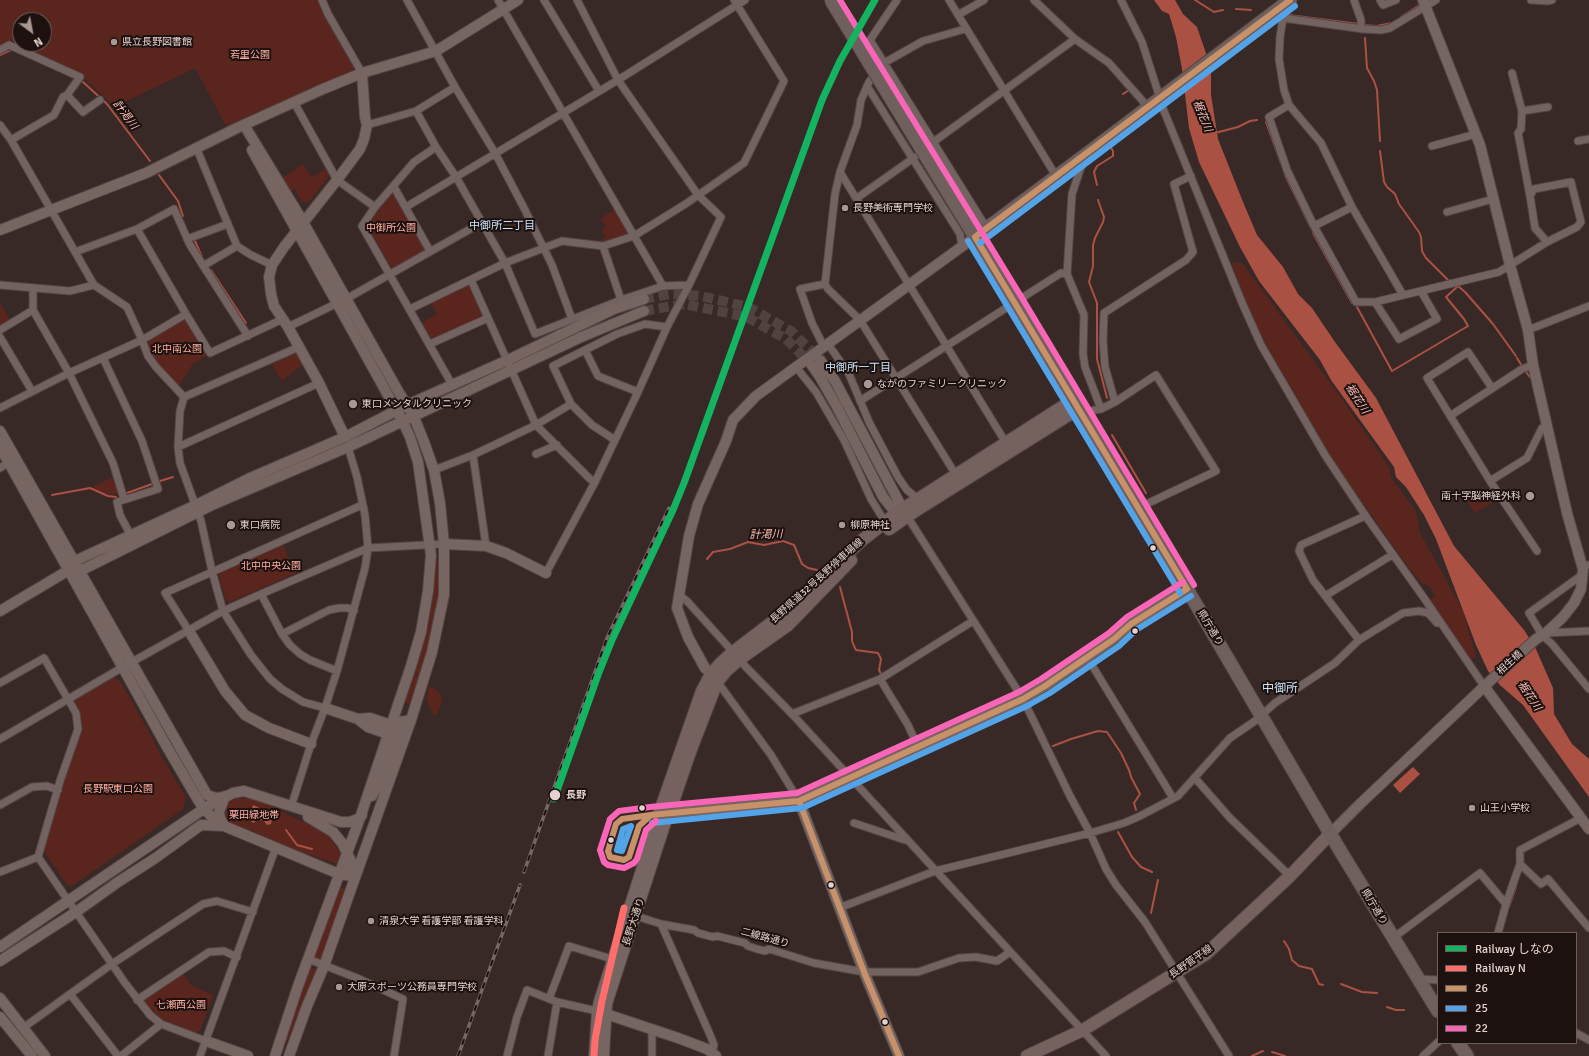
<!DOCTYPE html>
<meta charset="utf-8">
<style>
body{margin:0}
#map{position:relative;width:1589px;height:1056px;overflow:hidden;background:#382926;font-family:Signika,"Noto Sans JP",sans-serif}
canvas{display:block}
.legend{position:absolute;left:1437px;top:932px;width:140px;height:112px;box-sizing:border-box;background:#1d110f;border:1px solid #6d5e5c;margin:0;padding:5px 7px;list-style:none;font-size:12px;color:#e4d2cf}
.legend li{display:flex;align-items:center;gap:8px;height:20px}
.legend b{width:20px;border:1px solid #6d5e5c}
.north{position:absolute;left:12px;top:12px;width:40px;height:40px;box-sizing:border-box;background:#1d110f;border:1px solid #6d5e5c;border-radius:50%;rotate:148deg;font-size:11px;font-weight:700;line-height:16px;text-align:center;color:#e4d2cf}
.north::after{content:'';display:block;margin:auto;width:14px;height:18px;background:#a89794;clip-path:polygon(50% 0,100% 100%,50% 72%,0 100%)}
</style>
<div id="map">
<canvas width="1589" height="1056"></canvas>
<ul class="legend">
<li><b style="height:5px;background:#13b361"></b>Railway しなの</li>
<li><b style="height:5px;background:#ff6d6d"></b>Railway N</li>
<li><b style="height:5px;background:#c7916a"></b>26</li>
<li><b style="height:5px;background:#53a3e8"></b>25</li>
<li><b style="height:5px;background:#fa66b7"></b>22</li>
</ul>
<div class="north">N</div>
</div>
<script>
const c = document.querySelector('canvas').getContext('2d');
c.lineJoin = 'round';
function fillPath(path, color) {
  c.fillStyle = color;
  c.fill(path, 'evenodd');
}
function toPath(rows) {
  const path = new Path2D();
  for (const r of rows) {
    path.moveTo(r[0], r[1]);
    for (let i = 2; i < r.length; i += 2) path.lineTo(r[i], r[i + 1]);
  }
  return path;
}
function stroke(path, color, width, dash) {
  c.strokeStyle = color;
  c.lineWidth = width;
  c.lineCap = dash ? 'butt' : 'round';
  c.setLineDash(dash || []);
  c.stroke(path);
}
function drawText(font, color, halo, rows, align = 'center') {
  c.font = font + ' Signika,"Noto Sans JP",sans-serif';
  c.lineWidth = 4;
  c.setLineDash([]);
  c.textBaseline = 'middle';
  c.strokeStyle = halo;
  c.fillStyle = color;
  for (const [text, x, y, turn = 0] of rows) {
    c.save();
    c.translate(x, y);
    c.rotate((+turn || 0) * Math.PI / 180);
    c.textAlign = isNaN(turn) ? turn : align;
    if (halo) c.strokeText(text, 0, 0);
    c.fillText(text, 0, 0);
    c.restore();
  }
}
const green = toPath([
 [0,0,319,0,355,69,226,126,195,68,115,107,84,78,11,41,0,47],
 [20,20,44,20,44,44,20,44],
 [303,164,312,177,326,169,330,175,309,202,302,202,295,189,291,191,285,183,272,185],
 [392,194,395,195,424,247,423,252,395,268,391,267,369,228,369,222],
 [616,208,630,235,603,244,598,241,606,237,602,230,607,226,600,219],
 [1231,262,1242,263,1334,388,1389,467,1391,478,1416,511,1420,533,1463,611,1476,657,1469,660,1429,601,1435,596,1430,586,1421,583,1398,553,1328,453,1262,337,1246,303],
 [466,285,471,287,483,314,481,318,435,338,430,338,422,322,437,314,431,303],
 [0,303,11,321,0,327],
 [183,319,186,319,207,355,192,365,180,384,178,385,154,359,149,350,148,339],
 [297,353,303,364,282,381,272,364],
 [113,477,118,493,114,495,98,491,92,487],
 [1487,490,1494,502,1475,513,1467,500],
 [282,543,296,573,230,602,226,601,219,575,221,571],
 [436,561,441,561,440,589,435,622,429,651,411,705,404,702,429,625],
 [114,676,115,679,120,681,153,739,160,754,186,797,183,809,72,886,67,885,46,854,44,850,80,728,75,702,76,699],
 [429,685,440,693,442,699,437,715,432,713,427,698],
 [239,798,256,799,263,802,316,828,329,837,342,855,338,864,289,848,257,833,231,823,226,820,223,813,226,803],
 [339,886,346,889,343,901,320,960,314,957],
 [311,967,318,971,307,1000,282,1052,280,1052,292,1013],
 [183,974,191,985,213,995,200,1031,194,1034,156,1019,143,1003,144,1000]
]);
const water = toPath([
 [1154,0,1175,0,1183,14,1197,27,1211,68,1211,95,1218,139,1243,202,1257,235,1283,267,1298,294,1312,308,1335,342,1376,398,1454,546,1524,630,1535,647,1553,688,1554,714,1572,744,1589,759,1589,797,1523,705,1500,685,1488,671,1476,645,1436,539,1424,515,1406,487,1396,477,1394,467,1331,380,1320,360,1259,281,1240,247,1199,162,1189,128,1182,69,1176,37,1169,14,1162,11],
 [1413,767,1420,774,1400,793,1393,785],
 [253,805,258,807,260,811,270,813,272,817,271,824,267,825,264,821,257,819,254,823,238,815,239,811,250,813]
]);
const stream = toPath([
 [1195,0,1214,12,1223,10],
 [1236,9,1251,10],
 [1289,15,1359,24],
 [1401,17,1421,4],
 [1363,25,1377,26,1392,23],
 [1365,38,1367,68,1374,81,1377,90,1380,141],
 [0,55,13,49],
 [83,82,107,104,150,161],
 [1123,94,1129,90],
 [1266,122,1281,163],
 [1215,133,1238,127,1250,121,1257,120],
 [1380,151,1384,182,1387,187,1395,194,1399,204,1419,232,1421,237,1422,251,1426,258,1449,281],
 [159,175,178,201,183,216],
 [1285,175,1310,226],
 [1097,185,1094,172,1097,166,1113,156,1113,151,1110,146],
 [1098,200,1104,217,1103,222,1095,238,1093,245,1093,266,1089,282,1097,303,1097,359,1107,398],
 [1313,233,1352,303],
 [195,241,202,257],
 [211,270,246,323],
 [1458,286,1465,292,1493,324,1516,356],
 [1357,307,1392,371,1468,326,1464,319,1446,297,1458,286],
 [1517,358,1522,366],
 [1526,372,1533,381],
 [1112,435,1146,493],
 [160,481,173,477],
 [127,493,152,484],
 [52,495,90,488,108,496,116,497],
 [707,559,713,552,730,549,748,542,764,545,783,541,794,545,802,564,808,568,817,570],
 [840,587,852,632,852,641,854,646,856,650,878,653,881,659,879,670,881,674],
 [1053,746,1071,739,1098,731,1107,732,1121,753,1129,770,1131,777,1140,794,1134,803,1136,810],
 [286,830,297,845,312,849],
 [1118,832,1132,857,1141,867,1152,872],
 [1509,907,1516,887],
 [1151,913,1158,880],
 [1284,941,1289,949,1292,960,1299,966,1312,969,1319,984,1323,985],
 [1341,984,1362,992,1377,993],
 [1387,1007,1396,1010,1404,1010],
 [1576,1029,1585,1034],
 [1272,1052,1285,1056],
 [1252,1056,1263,1051]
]);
const secondaryTunnel = toPath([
 [644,299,669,294,701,296,748,307,791,331,820,360],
 [644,311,684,304,747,317,786,339,811,364]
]);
const street = toPath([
 [322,0,328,14,362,73],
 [407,0,455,87,495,153,524,208,552,265,572,319],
 [498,0,663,286],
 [544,0,599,91],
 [577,0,618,80,698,195,721,217,689,285],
 [897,0,870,40,986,227],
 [949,0,1056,176],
 [1121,0,1142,42,1164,111,1243,305,1261,345,1325,455,1367,518,1424,598,1484,686],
 [1354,0,1361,20,1361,29],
 [1380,0,1383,5,1396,0],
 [1531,0,1548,1,1552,0],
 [1283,6,1283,18,1280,37,1279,59,1284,90,1289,105,1321,143,1352,207,1403,295],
 [958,15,984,0],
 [1283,18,1363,29,1381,30,1390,28,1436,0],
 [1075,39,1109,63,1148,107],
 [0,50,9,45,80,77,67,95],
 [1512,73,1522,111,1521,129,1518,133,1530,196],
 [867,86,960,234,962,246],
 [294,102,337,180,375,207],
 [1289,105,1269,117,1287,170,1314,226,1356,302,1375,302,1499,272,1547,242,1577,227,1581,222,1571,182,1534,189,1530,196,1535,228,1547,242],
 [416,111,436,147,456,177,505,263,535,334,621,300,663,286,689,285,667,327,638,392,595,482,546,573],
 [1522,111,1548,107],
 [0,125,11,140,94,285,70,291,0,285],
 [367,125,416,111,455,87],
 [11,140,54,115,63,97,67,95,83,112,100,100],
 [1578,141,1589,139],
 [932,143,1075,39,1034,0],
 [1432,146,1476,134],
 [196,147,237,246,251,255,272,265],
 [436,147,414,162,375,207,362,226,450,381,454,385],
 [1084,158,1072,194,1067,274,1084,315,1083,354,1085,367,1101,409],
 [840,172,1006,443],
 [394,187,430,251],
 [857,198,915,157],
 [406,207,618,80,745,0],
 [1447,212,1493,199],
 [1314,226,1352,207],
 [137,229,174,209,190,245,248,336],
 [187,239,228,224],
 [603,246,621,300],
 [75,252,137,229,186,314,210,353,283,319],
 [203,266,237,246],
 [471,280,536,425,590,479,595,482],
 [94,285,127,307,142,340,186,314],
 [33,288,33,310,69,373,113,463,124,499],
 [1375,302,1399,339,1437,319,1421,291],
 [410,309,505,263,562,241,603,246,634,236,687,203,744,163,784,81,734,0],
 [288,327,346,299,481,223],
 [0,330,33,310],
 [1528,330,1589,306],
 [0,337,32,391],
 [430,344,488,318],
 [828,344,849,374,869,422,898,477,907,490,918,499],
 [299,347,184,397,180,411,178,447,180,463,201,521,212,571,223,611,251,655,270,679,282,689,303,702,325,708],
 [824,347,812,323,800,289,825,284],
 [585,350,598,376,638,392],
 [103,358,142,441,158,489,117,502,120,515,130,534],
 [796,367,816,392,844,440,871,499,885,522],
 [1492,388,1468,352,1427,378,1490,481,1537,551],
 [860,401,1061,273,1067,274],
 [1115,402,1105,367,1103,341,1104,313,1186,260,1193,252,1174,184,1191,176],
 [571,404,592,425,615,440],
 [0,408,69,373,142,340,148,356,156,367,184,397],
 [1450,416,1522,369,1533,365],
 [1083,417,1094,410,1101,409,1115,402,1156,375,1216,471,1138,508],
 [178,447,319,383],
 [536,454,557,445],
 [473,455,486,546],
 [0,468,9,462],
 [434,470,473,455,536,425,571,404,553,366,617,334,645,324,667,327],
 [956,475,860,320,828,289,825,284,835,194,840,172,857,125,861,100,869,82,884,63,923,41,965,29],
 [1490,481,1527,458,1542,428,1548,428],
 [907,516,1023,699,1070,796,1090,833,1106,869,1116,885,1145,922,1229,1056],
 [1587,565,1589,565],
 [1582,575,1529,613,1542,635,1552,644,1589,689],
 [261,594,282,634,290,645,300,654,310,660,337,671],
 [678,594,687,601,733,652],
 [1325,596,1392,555],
 [189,631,165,593,362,505],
 [1546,633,1589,631],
 [282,634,329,610,339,608,348,608,354,611],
 [1359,640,1313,580,1299,551,1301,545,1365,516],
 [1087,657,1173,798],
 [741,658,744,665,792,714,1106,1056],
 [880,679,908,725,918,747],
 [716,680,771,755,799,801],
 [0,683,44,658,76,713,78,729,60,781,38,857],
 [792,714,880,679,973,621],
 [0,739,123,667,223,611,261,594,368,548,444,544],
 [1195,778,1230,818,1290,876],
 [0,805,32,787,47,786,58,790],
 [291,807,311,744,325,708,337,671,365,568,368,548,365,515,357,477,348,447],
 [854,823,905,840],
 [38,857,125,983,150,1015,161,1024,206,1041],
 [1520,864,1541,884,1548,879,1589,928],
 [0,872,38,857],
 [839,908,935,871,1090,833,1124,823,1140,816,1178,796,1230,738,1255,721,1275,703,1335,663,1359,640,1403,613,1419,611,1428,613,1437,623],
 [636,916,661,924,711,1037,714,1045,712,1053],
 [661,924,694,930,698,933,713,937,717,936,745,943,748,946,757,949,765,951,769,949,814,963,864,972,918,972,959,958,976,957,997,961,1010,952],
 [1498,933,1506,904,1520,864,1520,850,1581,818],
 [1393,938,1480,873,1506,904],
 [308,959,357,978,403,999,394,1056],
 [1419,979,1438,980],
 [549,999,569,946,612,959],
 [137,1000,209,952,224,951,237,957],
 [23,1028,70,994],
 [1576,1033,1589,1040],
 [118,1056,70,994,112,964,203,904,217,901,253,912],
 [121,1056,161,1024],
 [200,1056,276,847],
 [507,1056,517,1017,527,990,557,1002,597,1011],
 [548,1056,557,1002],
 [652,1056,652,1028],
 [1423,1056,1438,1042]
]);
const secondary = toPath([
 [244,125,299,215,398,391,414,417,424,442,434,470,440,503,444,544,444,595,432,652,411,720,351,889,324,966,307,1006,289,1056],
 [252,150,403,422,410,437,418,462,431,555,428,591,421,632,411,666,360,818,298,986,275,1056],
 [0,230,146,173,239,127,323,89,362,73,436,51,518,0],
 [820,360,835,381,906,515],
 [811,364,820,377,836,405,883,497,891,507,903,515],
 [0,431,207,795,216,798,223,797],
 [345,437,319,383,288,327,274,306,271,294,269,277,272,265,284,247,337,180,360,149,364,139,367,125,365,117,362,73],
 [0,447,167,747,198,800,204,809,219,824,224,826,339,874,352,876,358,870,357,868],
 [444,544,486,546,506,553,546,573],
 [69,570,80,571,212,505,348,447,579,338,644,311],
 [0,611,69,570,75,561,196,505,250,478,345,437,407,405,508,360,614,309,644,299],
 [189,631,225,691,245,715,269,728,311,744],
 [711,674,705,668,688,637,677,608,689,536,698,504,726,441,733,420,756,396,975,237],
 [1484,686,1589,829],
 [325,708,358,719,370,718,391,725],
 [358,719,368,727,388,734],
 [372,796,379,783,400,722,411,720],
 [799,801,864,972,899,1056],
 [308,817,333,832,342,843,351,861,352,877],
 [224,826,220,818,219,812,225,796],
 [1330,834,1360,804,1490,681,1536,639,1546,633,1563,617,1574,603,1581,589,1583,569,1567,513,1533,365,1528,330,1510,265,1480,145,1423,0],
 [0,947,208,806,233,793,244,791,341,822,350,822,360,818,362,815],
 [0,961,76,912,118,882,154,859,201,825,224,826],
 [0,998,45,1056],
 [600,1012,678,1038,707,1049,716,1056],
 [0,1017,32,1056],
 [206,1041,248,1056],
 [594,1056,597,1011,599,1001,659,814,799,801,1023,699,1045,686,1114,639,1131,624,1187,589],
 [604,1056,607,1004,669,813]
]);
const primary = toPath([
 [889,529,915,511,1078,409],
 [669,813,691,749,717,682,726,671,741,658,788,625,851,560],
 [659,814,702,691,711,674,720,664,733,652,775,620,795,604,861,541,898,512,1073,400],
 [1027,1056,1083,1030,1206,954,1290,876,1330,834]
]);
const highway = toPath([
 [963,217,1187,589,1341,852,1438,1011],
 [975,237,1084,156,1290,0],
 [1458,1043,1467,1056]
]);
const rail = toPath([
 [524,872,607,638,669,508],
 [458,1056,520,885]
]);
const highwayBridge = toPath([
 [831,0,963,217]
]);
const bus1 = toPath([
 [975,237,1187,589],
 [975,237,1290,0],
 [799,801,864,972,899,1056],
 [651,815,799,801,1023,699,1045,686,1114,639,1131,624,1187,589],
 [651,815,639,826,629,857,624,860,610,857,608,851,616,824,622,819,651,815]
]);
const bus2 = toPath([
 [968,241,1180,593],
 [980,243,1295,6],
 [652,823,802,808,1027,706,1050,693,1119,646,1136,630,1191,596],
 [631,826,622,851,617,850,623,829,631,826]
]);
const bus3 = toPath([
 [840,0,1022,298,1194,585],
 [650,807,797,793,1019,692,1041,679,1109,633,1127,617,1183,582],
 [650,807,619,811,610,819,600,850,604,862,608,865,624,868,634,863,637,859,646,830,656,821]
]);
const rail1 = toPath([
 [554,799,598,675,612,640,673,510,684,483,822,100,840,61,875,0]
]);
const rail2 = toPath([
 [594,1056,595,1040,602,1001,624,908]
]);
const markers = [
 [114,42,4,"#a89794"],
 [845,208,4,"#a89794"],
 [868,384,5,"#a89794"],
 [353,404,5,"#a89794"],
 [1530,496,5,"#a89794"],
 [231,525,5,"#a89794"],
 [842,525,4,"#a89794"],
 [1153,548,3.5,"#e4d2cf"],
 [1135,631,3.5,"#e4d2cf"],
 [555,795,6,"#e4d2cf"],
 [642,808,3.5,"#e4d2cf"],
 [1472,808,4,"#a89794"],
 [611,840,3.5,"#e4d2cf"],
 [831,885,3.5,"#e4d2cf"],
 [371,921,4,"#a89794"],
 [339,987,4,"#a89794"],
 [885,1022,3.5,"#e4d2cf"]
];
const poiNames = [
 ["県立長野図書館",122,42],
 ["長野美術専門学校",853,208],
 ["ながのファミリークリニック",877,384],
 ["東口メンタルクリニック",362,404],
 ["南十字脳神経外科",1521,496,"right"],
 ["東口病院",240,525],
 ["柳原神社",850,525],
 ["山王小学校",1480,808],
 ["清泉大学 看護学部 看護学科",379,921],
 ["大原スポーツ公務員専門学校",347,987]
];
const parkNames = [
 ["若里公園",250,55],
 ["中御所公園",391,228],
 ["北中南公園",177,349],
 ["北中中央公園",271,566],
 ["長野駅東口公園",118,789],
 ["栗田緑地帯",254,815],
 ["七瀬西公園",181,1005]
];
const streetNames = [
 ["長野県道32号長野停車場線",817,581,-42],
 ["県庁通り",1210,628,59],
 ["相生橋",1510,663,-42],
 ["県庁通り",1374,907,59],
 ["長野大通り",634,922,-72],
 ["二線路通り",765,938,15],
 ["長野菅平線",1191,962,-35]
];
const stopNames = [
 ["長野",566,795]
];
const waterNames = [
 ["計渇川",125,115,53],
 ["裾花川",1202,116,68],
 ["裾花川",1357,399,57],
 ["計渇川",766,535,-1],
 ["裾花川",1529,696,56]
];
const neighbourhoodNames = [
 ["中御所二丁目",502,226],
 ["中御所一丁目",858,368]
];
const quarterNames = [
 ["中御所",1280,689]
];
fillPath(green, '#5a251d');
fillPath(water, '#ab5144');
stroke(stream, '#ab5144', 2);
stroke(secondaryTunnel, '#52423f', 10, [10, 5]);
stroke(street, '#524543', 9);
stroke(secondary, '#524543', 12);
stroke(primary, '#524543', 14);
stroke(highway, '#524543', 15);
stroke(street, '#726361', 7);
stroke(secondary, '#776562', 10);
stroke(primary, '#75625f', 12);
stroke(highway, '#70605d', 13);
stroke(rail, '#746766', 3.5);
stroke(rail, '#1d110f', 2, [6]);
stroke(highwayBridge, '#524543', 15, []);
stroke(highwayBridge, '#70605d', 13);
stroke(bus1, '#c7916a', 6);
stroke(bus2, '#53a3e8', 6);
stroke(bus3, '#fa66b7', 6);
stroke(rail1, '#13b361', 7);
stroke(rail2, '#ff6d6d', 7);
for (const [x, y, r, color] of markers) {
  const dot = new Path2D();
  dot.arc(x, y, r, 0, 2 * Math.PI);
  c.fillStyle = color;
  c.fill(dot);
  stroke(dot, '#1d110f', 1.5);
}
drawText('10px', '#e4d2cf', '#1d110f', poiNames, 'left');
drawText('10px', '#feafa1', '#1d110f', parkNames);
drawText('10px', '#e4d2cf', '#1d110f', streetNames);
drawText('bold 10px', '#e4d2cf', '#1d110f', stopNames, 'left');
drawText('italic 11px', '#f4beb5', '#1d110f', waterNames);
drawText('11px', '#c9e4f9', '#1d110f', neighbourhoodNames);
drawText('12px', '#c9e4f9', '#1d110f', quarterNames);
</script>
